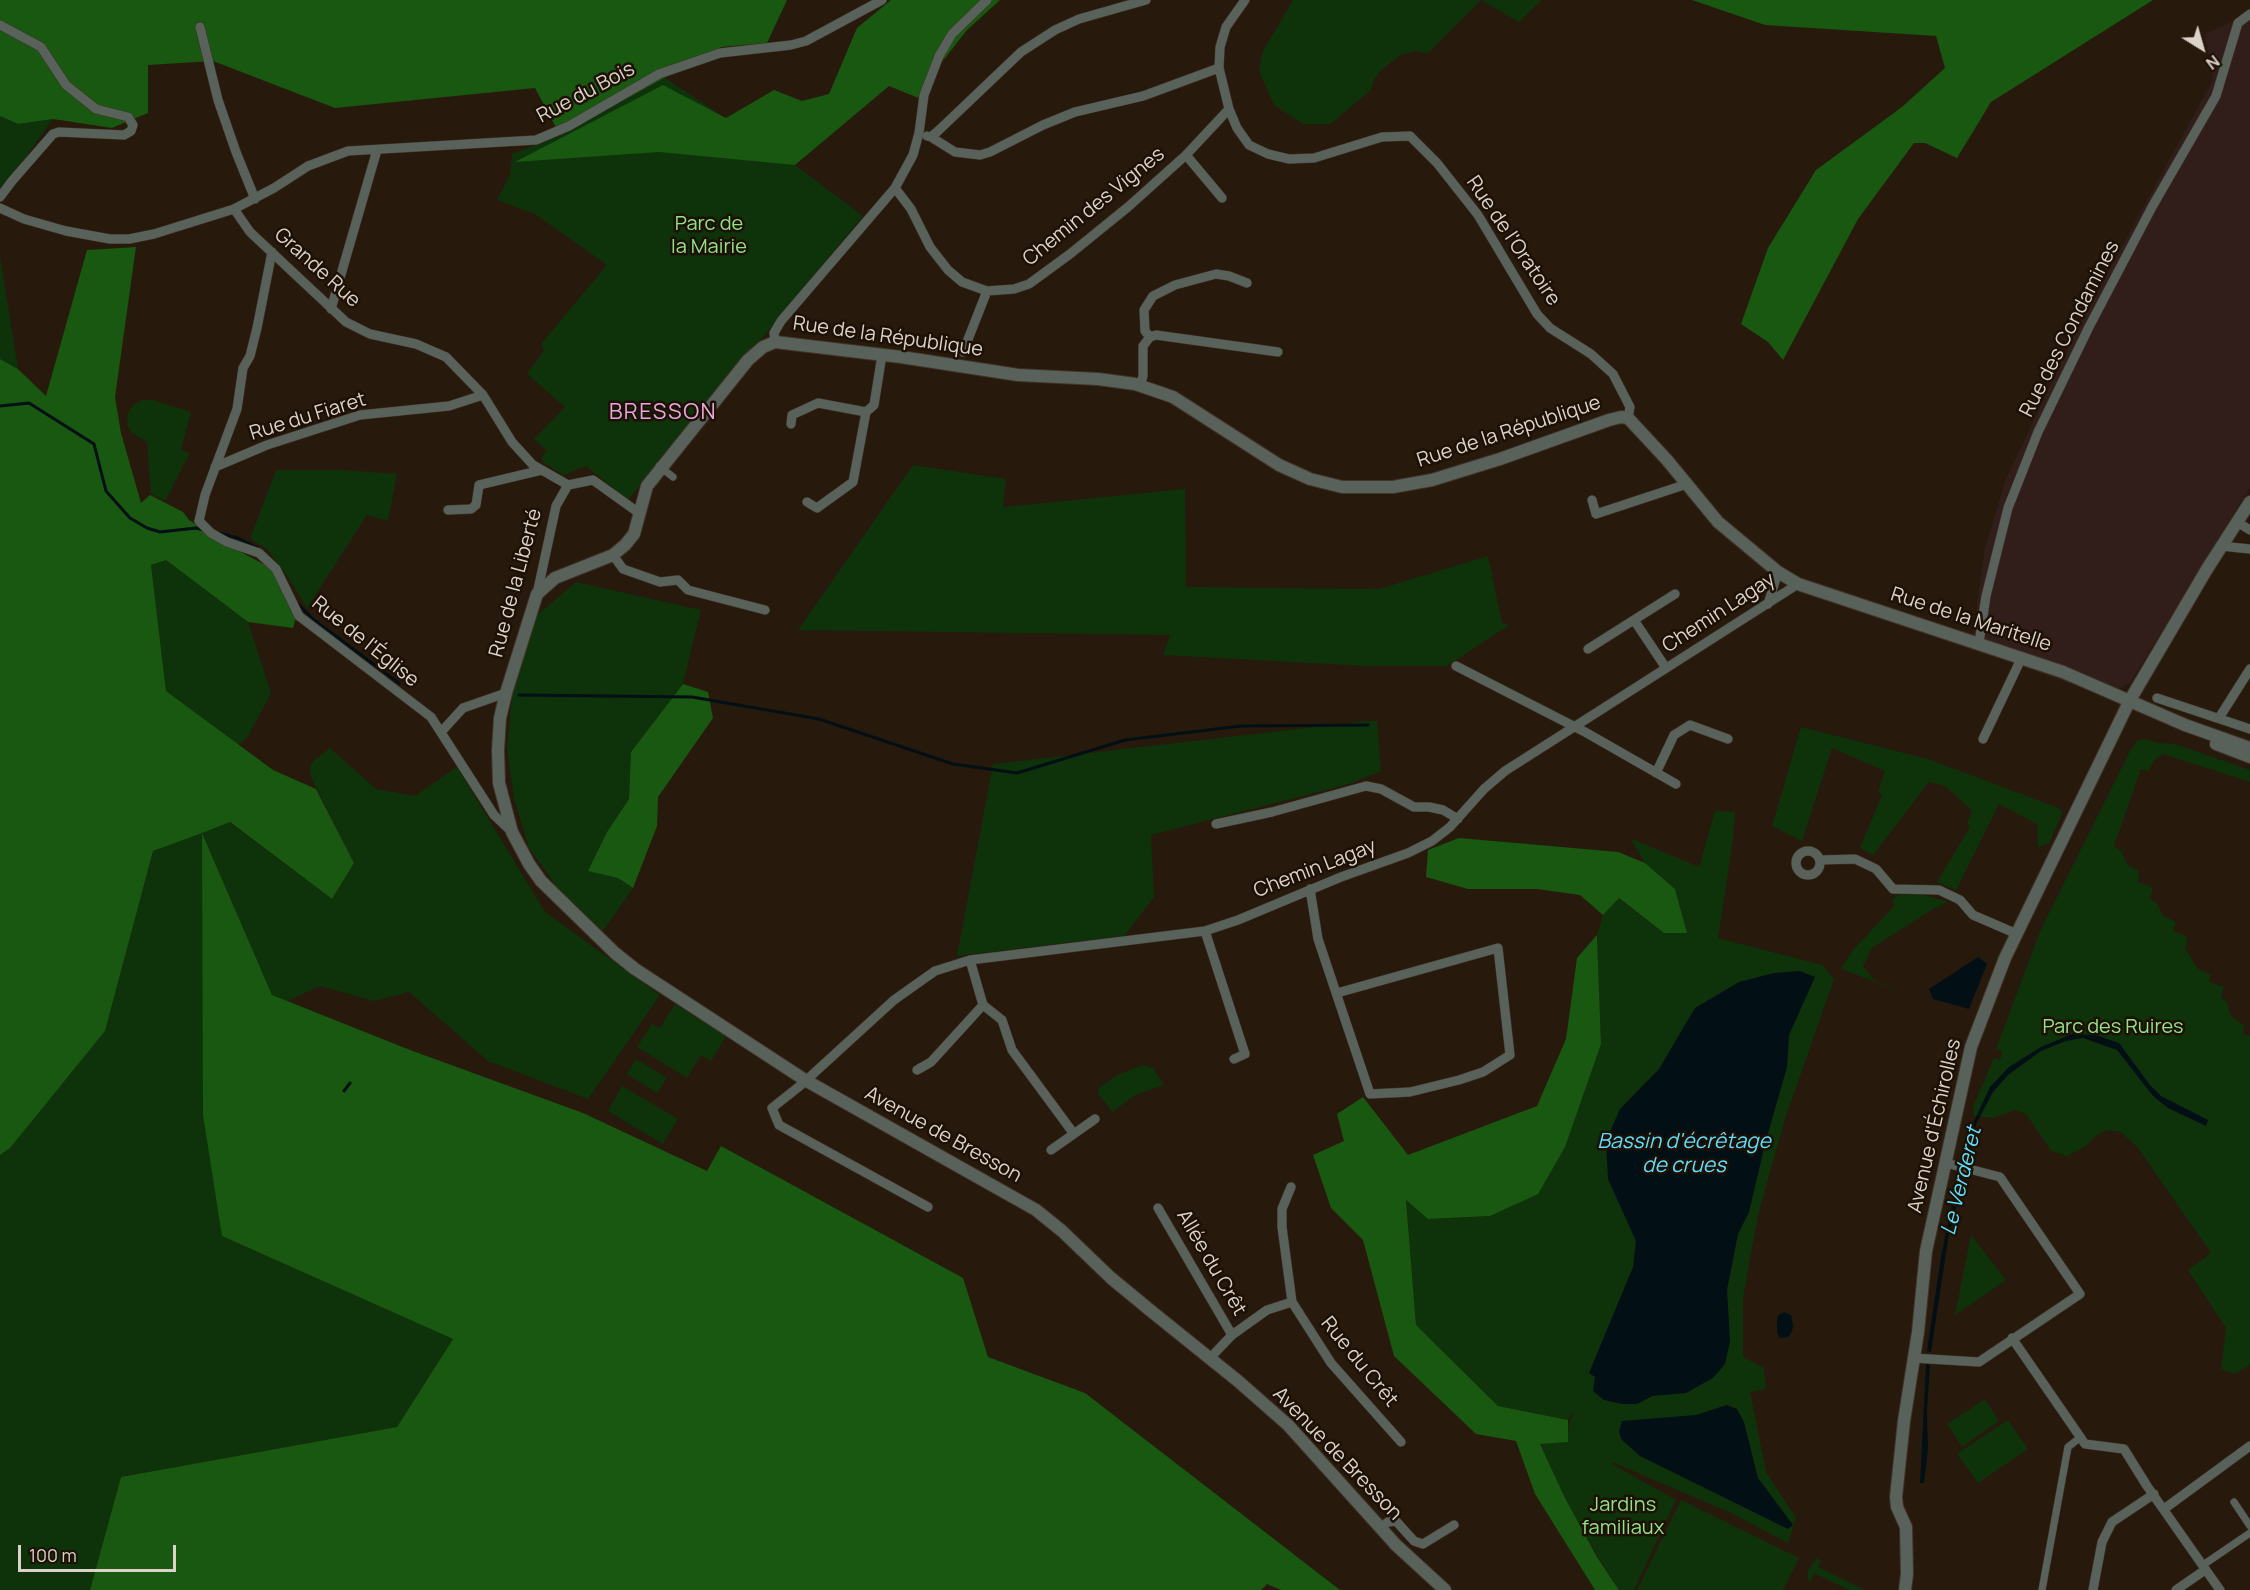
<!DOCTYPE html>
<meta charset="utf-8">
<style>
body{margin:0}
#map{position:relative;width:2250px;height:1590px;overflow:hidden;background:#271a0d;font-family:Manrope,sans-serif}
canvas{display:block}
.north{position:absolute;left:2172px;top:18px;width:60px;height:60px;-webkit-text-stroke:4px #1d1005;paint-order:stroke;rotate:143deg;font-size:16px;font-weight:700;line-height:24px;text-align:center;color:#dbd2ca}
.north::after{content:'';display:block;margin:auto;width:21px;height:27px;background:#dbd2ca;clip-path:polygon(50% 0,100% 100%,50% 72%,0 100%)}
.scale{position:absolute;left:18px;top:1545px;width:158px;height:27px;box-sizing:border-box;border:3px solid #dbd2ca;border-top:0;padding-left:8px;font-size:18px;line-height:21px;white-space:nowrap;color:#dbd2ca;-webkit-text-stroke:4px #1d1005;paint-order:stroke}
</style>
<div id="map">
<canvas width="2250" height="1590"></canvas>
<div class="north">N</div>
<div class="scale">100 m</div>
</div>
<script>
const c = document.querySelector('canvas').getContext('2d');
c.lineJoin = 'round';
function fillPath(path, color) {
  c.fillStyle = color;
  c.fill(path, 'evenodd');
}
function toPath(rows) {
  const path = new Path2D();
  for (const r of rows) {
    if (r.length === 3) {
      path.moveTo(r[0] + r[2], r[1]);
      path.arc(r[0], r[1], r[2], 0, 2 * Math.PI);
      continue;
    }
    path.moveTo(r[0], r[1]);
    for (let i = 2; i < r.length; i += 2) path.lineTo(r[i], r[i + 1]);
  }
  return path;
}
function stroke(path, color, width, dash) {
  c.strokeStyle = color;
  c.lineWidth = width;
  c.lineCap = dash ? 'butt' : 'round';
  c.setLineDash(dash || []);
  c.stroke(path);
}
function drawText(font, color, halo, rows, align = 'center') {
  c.font = font + ' Manrope,sans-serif';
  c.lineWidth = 5;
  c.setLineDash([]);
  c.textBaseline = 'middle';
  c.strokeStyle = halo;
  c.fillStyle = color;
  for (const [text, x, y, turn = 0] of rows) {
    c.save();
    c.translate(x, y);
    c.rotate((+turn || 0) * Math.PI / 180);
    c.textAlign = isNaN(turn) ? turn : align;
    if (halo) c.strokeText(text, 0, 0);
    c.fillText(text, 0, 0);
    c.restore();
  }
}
const commercial = toPath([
 [2250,14,2250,487,2130,683,2105,696,1971,648,1985,548,2006,479,2081,321,2213,80,2205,34]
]);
const green = toPath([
 [1293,0,1542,0,1519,22,1481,0,1428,53,1414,51,1401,55,1381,70,1374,80,1371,90,1330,124,1303,124,1274,105,1259,71,1262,53],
 [664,77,795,165,863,216,628,500,586,466,563,475,543,462,541,458,547,451,534,439,565,407,527,374,544,350,541,344,607,265,535,214,497,200,510,175,512,154,560,135],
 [0,116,18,124,53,119,0,194],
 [0,256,18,369,0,359],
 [142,400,152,400,191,412,181,450,190,453,165,501,151,494,147,442,132,433,127,425,128,414,133,405],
 [913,465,1006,479,1003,507,1185,489,1186,587,1379,589,1488,556,1502,623,1509,625,1447,666,1366,666,1163,655,1170,635,798,630],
 [276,470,342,470,397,474,388,521,367,515,307,608,288,577,267,549,250,539],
 [166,560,248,622,271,693,247,738,238,745,166,691,151,565],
 [576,582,701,610,683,684,631,752,629,799,607,832,589,870,618,878,633,888,603,931,560,891,529,848,514,799,507,748,514,679,530,621],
 [1368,721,1377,721,1381,771,1349,784,1151,835,1154,897,1124,936,957,956,993,764],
 [1801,727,1928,759,2056,807,2063,812,2049,843,2038,847,2037,824,1999,804,1956,890,1937,882,1970,827,1967,822,1972,812,1969,808,1945,786,1929,782,1873,855,1860,848,1882,795,1878,792,1885,771,1832,748,1802,841,1772,826],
 [2143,739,2159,743,2175,744,2250,770,2250,782,2163,754,2154,760,2149,771,2141,769,2114,846,2121,851,2128,865,2139,871,2138,882,2153,888,2150,899,2157,903,2163,916,2176,922,2173,931,2188,937,2185,948,2198,969,2211,975,2209,982,2224,987,2221,998,2227,1002,2231,1016,2244,1025,2243,1034,2250,1036,2250,1365,2234,1374,2221,1369,2226,1328,2188,1270,2211,1253,2138,1148,2121,1132,2109,1130,2100,1133,2084,1147,2067,1156,2051,1151,2026,1114,2015,1110,1993,1118,1974,1116,1973,1107,1994,1058,2000,1060,2002,1051,1996,1049,2041,929,2130,751,2137,741],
 [330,748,376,789,415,796,457,767,545,912,660,995,588,1099,488,1061,409,992,374,1001,320,986,287,1001,272,995,203,835,222,1236,453,1339,397,1427,121,1477,90,1590,0,1590,0,1155,10,1147,105,1031,153,851,229,822,332,899,354,863,310,775,311,763],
 [1715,811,1735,812,1733,840,1718,938,1822,965,1834,979,1785,1119,1758,1215,1743,1298,1743,1357,1764,1368,1766,1389,1750,1392,1766,1472,1796,1518,1788,1543,1729,1512,1612,1462,1612,1464,1676,1500,1634,1590,1619,1590,1598,1557,1564,1496,1540,1444,1567,1442,1569,1423,1575,1411,1568,1420,1498,1406,1416,1325,1406,1199,1428,1219,1490,1216,1601,1044,1597,935,1603,915,1618,898,1664,933,1687,933,1675,889,1645,863,1630,838,1699,867],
 [1897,895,1924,895,1948,902,1931,910,1872,948,1863,966,1874,980,1903,992,1841,969,1853,950,1895,905,1892,901],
 [675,1004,726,1036,711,1061,701,1055,687,1078,637,1047,652,1024,660,1028],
 [636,1059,667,1078,657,1093,627,1074],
 [1143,1065,1153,1068,1164,1085,1135,1095,1112,1112,1098,1093,1099,1088,1117,1075],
 [622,1086,678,1119,663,1144,608,1111],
 [1971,1235,2006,1280,1955,1315],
 [1985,1399,1999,1421,1962,1447,1947,1424],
 [2008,1420,2028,1449,1978,1483,1957,1454],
 [1681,1500,1799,1558,1783,1590,1637,1590],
 [1817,1558,1821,1561,1818,1567,1865,1590,1849,1590,1814,1573,1811,1581,1808,1580,1808,1570]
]);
const forest = toPath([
 [0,0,787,0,767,43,721,47,560,135,535,88,335,108,213,61,148,65,148,113,112,128,53,119,18,124,0,116],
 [891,0,1000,0,967,30,942,62,921,99,889,86,795,165,659,152,515,162,663,85,726,118,774,90,802,101,829,94,857,28],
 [1692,0,2153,0,1991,102,1957,158,1925,143,1914,143,1858,219,1783,360,1768,342,1741,324,1768,248,1816,170,1902,107,1945,68,1936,36,1765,25],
 [136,247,115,397,121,433,141,503,150,495,183,512,189,520,228,545,278,572,296,617,293,628,248,622,166,560,151,565,166,691,273,770,316,789,354,863,332,899,230,822,202,833,272,995,410,1050,583,1113,707,1171,721,1146,963,1278,988,1357,1085,1393,1340,1590,1281,1590,1267,1584,1261,1590,90,1590,121,1477,397,1427,453,1339,222,1236,203,1115,202,833,153,851,105,1031,10,1148,0,1155,0,359,18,369,46,396,87,250],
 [683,684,708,692,713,718,658,797,657,826,633,888,618,878,588,871,607,832,629,799,631,752],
 [1459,838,1618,852,1645,863,1675,889,1687,933,1664,933,1619,898,1603,915,1580,895,1537,889,1468,889,1426,877,1428,850],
 [1597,935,1601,1044,1565,1147,1538,1194,1490,1216,1428,1219,1406,1200,1416,1325,1498,1406,1568,1420,1568,1442,1540,1444,1564,1496,1597,1557,1619,1590,1595,1590,1535,1494,1516,1441,1476,1434,1394,1356,1363,1240,1331,1208,1313,1155,1344,1141,1337,1114,1363,1097,1408,1155,1537,1106,1566,1039,1577,958]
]);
const water = toPath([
 [1978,957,1987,964,1969,1009,1933,999,1929,989],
 [1800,971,1815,977,1789,1035,1787,1067,1765,1144,1749,1212,1738,1234,1727,1290,1730,1341,1725,1364,1713,1378,1686,1393,1652,1396,1637,1404,1622,1404,1604,1400,1593,1391,1595,1377,1589,1373,1633,1267,1636,1241,1608,1179,1606,1141,1620,1109,1659,1069,1695,1008,1739,982,1774,973],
 [2072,1034,2096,1035,2119,1043,2150,1085,2161,1096,2208,1120,2206,1126,2168,1108,2153,1096,2117,1050,2083,1038,2066,1041,2041,1051,2008,1075,1993,1092,1977,1122,1968,1160,1963,1159,1969,1132,1990,1087,2009,1067,2041,1047],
 [1959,1175,1964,1176,1948,1240,1931,1352,1927,1351,1940,1263,1947,1226],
 [1784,1312,1791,1315,1793,1325,1792,1332,1788,1337,1780,1338,1777,1333,1777,1320,1778,1315],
 [1926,1364,1930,1365,1927,1411,1928,1449,1924,1483,1920,1483],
 [1727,1405,1737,1409,1744,1422,1758,1478,1793,1525,1788,1529,1640,1456,1622,1440,1619,1432,1622,1421,1696,1415]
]);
const stream = toPath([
 [0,406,29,403,94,444,106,491,130,518,147,528,160,532,196,528,204,530],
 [219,533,238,538,257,548],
 [297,603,314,620,399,683],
 [519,695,692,697,819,719,953,764,1017,773,1125,740,1241,726,1368,725],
 [344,1091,350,1083]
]);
const pedestrian = toPath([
 [659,466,673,477],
 [2234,1502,2250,1526],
 [2203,1565,2250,1533],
 [2042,1590,2068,1447,2081,1437]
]);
const minor = toPath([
 [1245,0,1226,27,1220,47,1219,68,1229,109,1237,128,1249,145,1268,154,1289,159,1314,158,1382,137,1410,136,1437,163,1478,215,1537,314,1550,328,1591,354,1613,374,1630,407,1628,418],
 [0,25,41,47,66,85,96,109,128,117,133,125,131,131,124,135,59,132,53,134,12,181,0,197],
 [200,27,218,100,236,152,255,199],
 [927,136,931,137,938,131,1021,52,1055,30,1079,19,1146,0],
 [931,137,955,152,980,155,990,152,1043,125,1075,112,1143,96,1219,68],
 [1186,155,1222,198],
 [895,188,911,209,930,247,948,270,962,282,987,291,1014,289,1029,284,1070,254,1128,207,1186,155,1229,109],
 [0,208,24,219,66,231,110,239,129,239,154,234,234,209,274,188,308,166,348,151,536,140,569,126,659,74,720,53,791,45,806,41,882,0],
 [234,209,250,232,346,322,370,334,416,344,446,357,483,395,512,442,533,465,568,485,593,480,639,513],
 [272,252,257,328,250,356,243,368,237,409,205,495,199,521,211,533,227,542,259,553,276,569,299,616,431,717,494,815,512,832],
 [331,309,377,150],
 [1150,337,1145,331,1144,310,1153,296,1175,285,1216,274,1229,276,1247,283],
 [775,342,774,333,781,321,895,188,913,155,919,133,924,95,939,56,952,34,987,0],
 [963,352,987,291],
 [1140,386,1143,376,1143,346,1150,337,1156,335,1278,352],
 [791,424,792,415,818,403,866,412],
 [215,467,267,445,360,415,449,406,483,395],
 [1592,500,1596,514,1687,484],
 [807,502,817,508,853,482,866,412,874,405,882,355],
 [448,510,471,509,476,505,479,485,542,470],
 [2237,522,2250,530],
 [2221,546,2250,549],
 [613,555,623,569,660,582,678,580,688,590,765,610],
 [537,594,556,506,568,485],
 [1768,604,1778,572],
 [1634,620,1666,668],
 [1979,643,1986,596,2008,508,2038,432,2089,327,2152,207,2216,96,2238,23,2250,14],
 [1588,649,1675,594],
 [1456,666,1585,732,1676,784],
 [2157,698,2250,729],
 [2219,718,2250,669],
 [442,731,463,708,506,693],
 [1983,739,2022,657],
 [1656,773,1674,735,1690,725,1728,739],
 [1216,824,1272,812,1366,786,1381,789,1414,807,1429,807,1443,810,1458,819],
 [1808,863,12],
 [1820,860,1855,859,1876,869,1893,889,1939,890,1960,900,1973,915,2017,934],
 [1310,889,1318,939,1370,1094,1410,1092,1459,1080,1483,1072,1510,1055,1498,948,1337,993],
 [1205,931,1245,1054,1234,1059],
 [970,960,983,1005,1002,1020,1012,1050,1074,1134],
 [917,1070,931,1062,983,1005],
 [1051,1150,1095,1119],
 [928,1207,779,1125,772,1108,801,1085,894,1000,935,971,970,960,1205,931,1238,920,1341,877,1408,853,1432,841,1450,827,1484,789,1505,771,1798,584],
 [1158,1208,1232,1335],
 [1292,1302,1331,1363,1401,1442],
 [2012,1338,2085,1444,2124,1449,2147,1486,2220,1590],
 [1210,1358,1232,1335,1267,1310,1292,1302,1282,1227,1282,1209,1291,1187],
 [1913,1358,1979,1362,2080,1294,2000,1177,1946,1163],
 [2164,1509,2250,1446],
 [1380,1528,1388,1522,1396,1521,1414,1541,1423,1544,1454,1525],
 [2093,1590,2102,1542,2112,1522,2154,1494],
 [2176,1590,2205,1570]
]);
const tertiary = toPath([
 [2216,744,2250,757],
 [1445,1590,1396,1545,1288,1425,1238,1381,1151,1311,1111,1278,1062,1231,1036,1210,805,1080,635,969,615,953,541,881,529,864,512,832,499,783,498,750,500,718,506,693,537,594,555,578,613,555,625,545,634,534,647,486,748,360,763,347,775,342,901,357,1018,375,1098,379,1135,384,1173,397,1279,465,1310,479,1342,487,1393,487,1432,480,1500,459,1609,420,1621,417,1628,418,1667,460,1718,522,1778,572,1798,584,2063,672,2185,725,2250,748],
 [1905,1590,1907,1574,1906,1527,1897,1507,1896,1497,1904,1421,1918,1332,1926,1251,1971,1047,2005,958,2130,700,2207,569,2250,502]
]);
const streetNames = [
 ["Rue du Bois",586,93,-28],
 ["Chemin des Vignes",1094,207,-39],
 ["Rue de l'Oratoire",1513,241,56],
 ["Grande Rue",317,268,42],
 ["Rue des Condamines",2070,329,-63],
 ["Rue de la République",888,337,8],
 ["Rue du Fiaret",308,417,-17],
 ["Rue de la République",1509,432,-18],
 ["Rue de la Liberté",516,583,-75],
 ["Chemin Lagay",1719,613,-33],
 ["Rue de la Maritelle",1971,620,18],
 ["Rue de l'Église",365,642,39],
 ["Chemin Lagay",1315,869,-21],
 ["Avenue d'Échirolles",1935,1126,-77],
 ["Avenue de Bresson",943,1135,29],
 ["Allée du Crêt",1211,1263,60],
 ["Rue du Crêt",1359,1362,51],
 ["Avenue de Bresson",1337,1454,46]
];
const parkNames = [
 ["Parc de",709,224],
 ["la Mairie",709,247],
 ["Parc des Ruires",2113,1027],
 ["Jardins",1623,1505],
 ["familiaux",1623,1528]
];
const waterNames = [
 ["Bassin d'écrêtage",1684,1142],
 ["de crues",1684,1166],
 ["Le Verderet",1962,1181,-76]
];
const quarterNames = [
 ["BRESSON",663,413]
];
fillPath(commercial, '#311e1b');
fillPath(green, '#0e320a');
fillPath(forest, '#185810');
fillPath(water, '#021015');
stroke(stream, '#021015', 3);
stroke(pedestrian, '#403427', 8);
stroke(minor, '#403427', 10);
stroke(tertiary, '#403427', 14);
stroke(pedestrian, '#59615b', 7);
stroke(minor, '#59615b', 9);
stroke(tertiary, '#59615b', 12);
drawText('20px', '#dbd2ca', '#1d1005', streetNames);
drawText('20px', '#90e486', '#1d1005', parkNames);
drawText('italic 21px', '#5cdefd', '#1d1005', waterNames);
c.letterSpacing = '1.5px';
drawText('22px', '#e6a7dc', '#1d1005', quarterNames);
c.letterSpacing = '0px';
</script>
